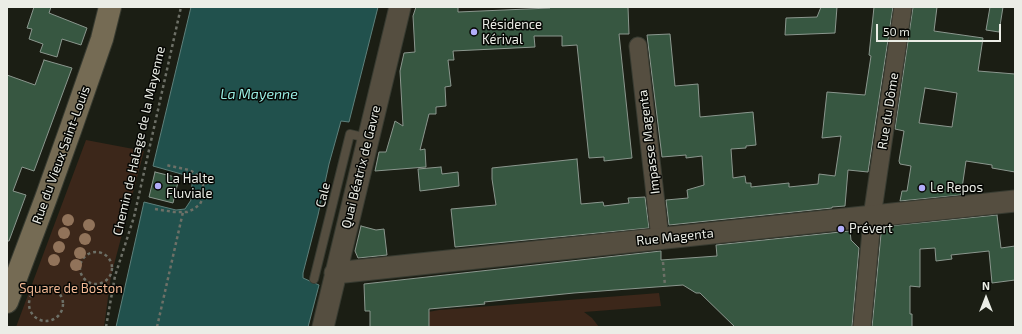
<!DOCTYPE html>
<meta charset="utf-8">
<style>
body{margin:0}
#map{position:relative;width:1022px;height:334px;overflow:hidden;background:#1b1e14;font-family:"Exo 2",sans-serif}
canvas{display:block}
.frame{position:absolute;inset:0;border:8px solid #ebede6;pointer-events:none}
.north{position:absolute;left:966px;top:278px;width:40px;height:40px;-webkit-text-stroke:3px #060704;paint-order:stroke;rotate:0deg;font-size:11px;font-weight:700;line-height:16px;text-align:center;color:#ebede6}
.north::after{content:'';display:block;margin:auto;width:14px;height:18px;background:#ebede6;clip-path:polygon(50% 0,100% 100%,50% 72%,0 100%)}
.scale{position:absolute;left:876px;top:24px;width:125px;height:18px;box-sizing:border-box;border:2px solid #ebede6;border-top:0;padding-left:5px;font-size:12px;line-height:14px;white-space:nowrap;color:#ebede6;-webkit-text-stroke:3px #060704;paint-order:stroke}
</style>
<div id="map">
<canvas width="1022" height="334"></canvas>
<div class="frame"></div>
<div class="north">N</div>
<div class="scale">50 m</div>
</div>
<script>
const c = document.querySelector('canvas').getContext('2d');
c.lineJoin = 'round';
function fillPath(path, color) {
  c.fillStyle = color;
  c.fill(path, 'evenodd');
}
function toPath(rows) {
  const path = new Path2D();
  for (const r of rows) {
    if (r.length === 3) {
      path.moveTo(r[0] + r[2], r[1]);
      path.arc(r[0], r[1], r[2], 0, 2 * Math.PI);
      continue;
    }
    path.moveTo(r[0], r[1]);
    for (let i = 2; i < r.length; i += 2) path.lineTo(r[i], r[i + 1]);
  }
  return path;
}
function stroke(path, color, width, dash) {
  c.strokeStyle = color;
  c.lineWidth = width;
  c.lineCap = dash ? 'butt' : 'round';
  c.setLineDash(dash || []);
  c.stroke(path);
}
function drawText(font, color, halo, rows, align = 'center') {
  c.font = font + ' "Exo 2",sans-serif';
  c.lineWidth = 3;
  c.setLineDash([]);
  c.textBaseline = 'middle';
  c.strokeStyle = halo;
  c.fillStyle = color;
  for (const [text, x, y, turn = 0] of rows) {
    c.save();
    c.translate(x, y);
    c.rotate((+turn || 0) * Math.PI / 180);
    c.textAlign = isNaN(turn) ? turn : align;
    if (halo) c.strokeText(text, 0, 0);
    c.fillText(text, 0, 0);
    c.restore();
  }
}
const green = toPath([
 [86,140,144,151,111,276,104,327,16,327],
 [659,293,661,306,584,312,592,318,599,327,404,327,428,312,439,310]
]);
const water = toPath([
 [191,7,378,7,349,122,341,121,329,164,318,215,303,273,303,278,319,285,308,327,116,327,144,202,176,210,185,209,191,200,192,184,185,175,153,166,191,7]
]);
const building = toPath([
 [34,7,51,7,49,13,87,28,81,45,62,39,57,57,40,52,43,44,29,39,32,29,27,28,34,7],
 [416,7,458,7,458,12,550,8,551,7,628,7,629,34,619,34,632,158,604,161,604,157,589,158,577,45,562,46,562,36,534,36,535,47,453,51,454,60,448,60,451,86,445,87,446,106,436,107,436,114,429,114,420,150,425,149,426,167,375,171,379,152,386,152,395,121,403,126,400,71,404,53,415,52,413,16,416,7],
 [821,7,837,7,835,33,785,35,786,18,817,17,821,7],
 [874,7,893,7,868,172,848,170,845,206,832,207,832,208,669,225,666,200,688,198,687,190,704,185,702,156,686,158,686,155,662,157,647,35,670,34,675,86,698,84,700,117,753,112,756,145,746,146,746,148,731,149,733,178,745,176,746,183,751,183,751,187,789,183,789,187,818,184,819,174,835,176,841,136,822,138,827,92,865,95,871,56,869,55,874,7],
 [913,7,937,7,934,31,983,38,978,71,1015,74,1015,172,992,168,992,165,966,161,961,195,900,201,902,191,907,191,911,166,900,164,899,161,904,131,895,129,913,7],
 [925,88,957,93,952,127,919,123,925,88],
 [990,7,1003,7,999,32,986,30,990,7],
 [44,60,72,68,34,171,22,167,13,191,26,195,9,241,7,241,7,75,35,85,44,60],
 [577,159,581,204,603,202,604,206,629,203,628,198,645,197,649,228,455,247,451,209,496,205,492,179,492,168,577,159],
 [441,167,442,174,458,172,459,186,420,191,418,169,441,167],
 [155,172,179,178,173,203,149,197,155,172],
 [997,215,1001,248,1015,246,1015,280,992,283,989,251,951,255,952,259,936,261,935,248,920,249,920,287,910,286,910,314,912,314,912,327,872,327,881,234,888,226,997,215],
 [361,226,376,230,384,229,387,255,358,258,355,251,361,226],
 [850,231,851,240,859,248,852,327,735,327,700,293,696,293,683,285,574,293,484,302,485,304,429,309,429,327,370,327,370,311,365,311,364,284,661,251,661,260,717,256,716,245,850,231]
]);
const path = toPath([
 [155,209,174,212,187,212,194,209,200,204,203,198,203,184,200,178,195,173,189,170,166,165],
 [96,268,16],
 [663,262,665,286],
 [46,304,17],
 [106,327,115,276,134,217,181,7],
 [157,327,183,212]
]);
const service = toPath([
 [314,279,350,134,367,138]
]);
const minor = toPath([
 [638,46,660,238],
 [862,327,873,210,903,7]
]);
const tertiary = toPath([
 [335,273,1015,201],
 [323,327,400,7]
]);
const secondary = toPath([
 [7,302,46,198,71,128,102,39,110,7]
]);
const trees = [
 [68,220],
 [89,225],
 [64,233],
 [85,239],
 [59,247],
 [80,253],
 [54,260],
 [76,265]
];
const markers = [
 [474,32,4,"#b2adf9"],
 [158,186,4,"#b2adf9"],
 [922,188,4,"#b2adf9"],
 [841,229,4,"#b2adf9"]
];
const poiNames = [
 ["Résidence",482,25],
 ["Kérival",482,40],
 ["La Halte",166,179],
 ["Fluviale",166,194],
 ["Le Repos",930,188],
 ["Prévert",849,229]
];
const streetNames = [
 ["Rue du Dôme",888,111,-81],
 ["Chemin de Halage de la Mayenne",139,141,-77],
 ["Impasse Magenta",649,142,-97],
 ["Rue du Vieux Saint-Louis",61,155,-70],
 ["Quai Béatrix de Gavre",361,167,-76],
 ["Cale",323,195,-76],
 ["Rue Magenta",675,237,-6]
];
const parkNames = [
 ["Square de Boston",71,289]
];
const waterNames = [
 ["La Mayenne",259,94]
];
fillPath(green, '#3c271a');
fillPath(water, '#21514d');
stroke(water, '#5e807b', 1);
fillPath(building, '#375741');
stroke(building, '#8b978e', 1);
stroke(service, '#383b31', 10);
stroke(minor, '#383b31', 19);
stroke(tertiary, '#383b31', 23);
stroke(secondary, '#383b31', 24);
stroke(path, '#6d7067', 2.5, [3, 3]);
stroke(service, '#554e40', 8);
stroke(minor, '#554e40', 17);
stroke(tertiary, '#554e40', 21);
stroke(secondary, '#756b54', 22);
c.fillStyle = '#91735a';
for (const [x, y] of trees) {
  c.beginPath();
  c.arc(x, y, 6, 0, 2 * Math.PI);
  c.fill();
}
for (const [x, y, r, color] of markers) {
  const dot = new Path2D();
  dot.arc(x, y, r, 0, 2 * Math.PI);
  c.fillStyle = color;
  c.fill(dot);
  stroke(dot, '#060704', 1.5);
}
drawText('13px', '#ebede6', '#060704', poiNames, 'left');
drawText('13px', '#ebede6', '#060704', streetNames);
drawText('13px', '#f2b894', '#060704', parkNames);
drawText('italic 14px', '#99ede3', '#060704', waterNames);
</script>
